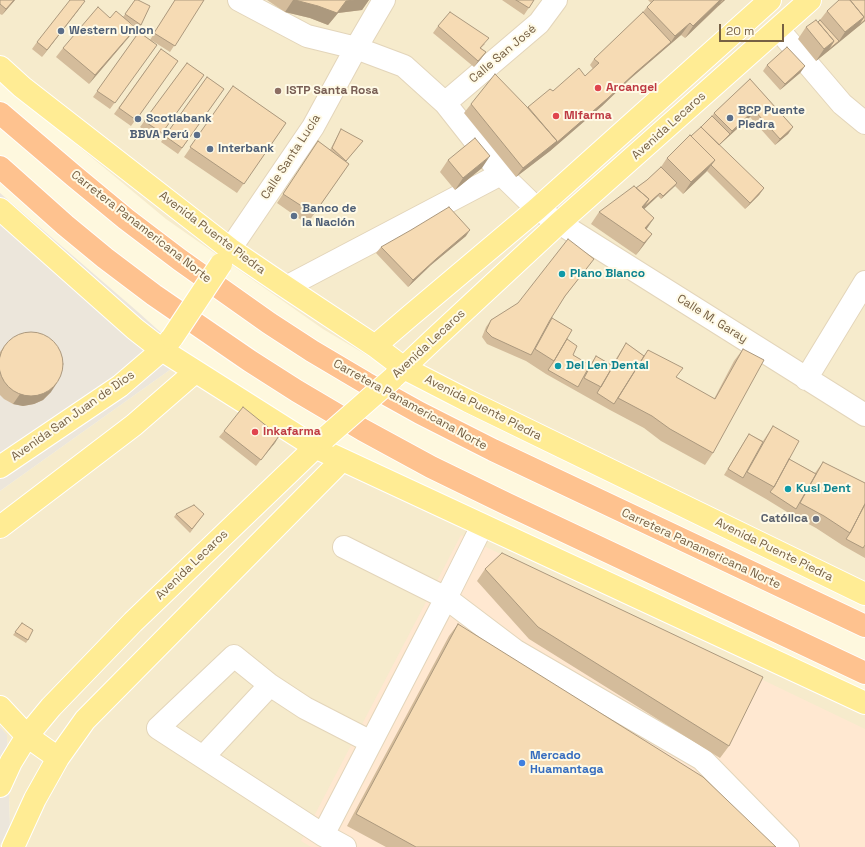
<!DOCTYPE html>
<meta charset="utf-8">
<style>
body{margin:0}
#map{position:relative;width:865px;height:847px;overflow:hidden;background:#fef8de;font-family:"Space Grotesk",sans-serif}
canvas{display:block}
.scale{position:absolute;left:719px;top:24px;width:65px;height:18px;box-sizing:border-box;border:2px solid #766044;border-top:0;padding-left:5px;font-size:12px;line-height:14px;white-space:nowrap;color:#766044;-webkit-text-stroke:3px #fffae6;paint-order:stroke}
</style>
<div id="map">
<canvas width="865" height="847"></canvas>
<div class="scale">20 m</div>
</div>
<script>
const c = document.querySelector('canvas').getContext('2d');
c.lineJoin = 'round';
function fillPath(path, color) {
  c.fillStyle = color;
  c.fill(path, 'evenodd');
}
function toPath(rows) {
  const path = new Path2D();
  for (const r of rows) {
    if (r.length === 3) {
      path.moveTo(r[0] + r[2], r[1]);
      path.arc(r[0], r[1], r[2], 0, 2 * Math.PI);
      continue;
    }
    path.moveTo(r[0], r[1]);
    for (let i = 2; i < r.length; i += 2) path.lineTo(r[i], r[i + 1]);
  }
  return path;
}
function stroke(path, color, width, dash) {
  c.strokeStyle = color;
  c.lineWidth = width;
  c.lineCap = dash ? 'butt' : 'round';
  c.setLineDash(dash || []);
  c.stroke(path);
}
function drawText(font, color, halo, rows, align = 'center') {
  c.font = font + ' "Space Grotesk",sans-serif';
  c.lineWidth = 4;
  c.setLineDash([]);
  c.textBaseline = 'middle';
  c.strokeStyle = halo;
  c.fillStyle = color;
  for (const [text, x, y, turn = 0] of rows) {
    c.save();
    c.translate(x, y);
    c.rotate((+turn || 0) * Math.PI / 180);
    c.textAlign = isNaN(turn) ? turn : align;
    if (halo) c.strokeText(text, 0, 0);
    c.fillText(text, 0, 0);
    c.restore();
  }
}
const residential = toPath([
 [0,0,865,0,865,605,457,409,323,329,166,219,54,126,0,79],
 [188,357,345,451,865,694,865,847,0,847,10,826,7,736,0,727,0,491]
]);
const commercial = toPath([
 [461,535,865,729,865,847,311,847,301,841]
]);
const industrial = toPath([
 [0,193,138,312,188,357,0,491],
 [0,727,7,735,10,826,0,846]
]);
const minor = toPath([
 [239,0,307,36,356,48,404,66,445,103,501,174,537,209,865,415],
 [778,29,842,104,865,123],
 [445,103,539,23,556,0],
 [230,249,313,127,356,48,384,0],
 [286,287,501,174],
 [806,379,865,282],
 [482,526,446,598,516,651,702,759,788,847],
 [203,757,270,685],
 [323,835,446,598,344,547],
 [345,847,323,835,158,728,234,656,270,685,305,708,371,742]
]);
const major = toPath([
 [0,67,22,87,230,249,286,287,375,346,404,368,468,401,865,594],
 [0,209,135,329,162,350,315,447,865,703],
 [375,346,410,316,537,209,770,0],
 [395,376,433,340,559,223,810,0],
 [0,467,120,386,162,350,171,339],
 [0,527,134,425,195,372],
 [0,707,27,736,58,758],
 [0,786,11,762,27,736,51,707,133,622,325,438],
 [13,847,35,799,58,758,85,720,342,460]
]);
const highway = toPath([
 [0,113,74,176,126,219,180,260,269,323,312,351,366,383,420,413,493,450,865,626],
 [0,167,65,225,105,258,154,295,250,361,297,391,363,430,431,467,507,504,865,673]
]);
const majorBridge = toPath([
 [172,338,221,264],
 [325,438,392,379]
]);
const wall = toPath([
 [0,0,15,0,2,15,0,14],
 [135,0,141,25,138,28,128,21,129,37,89,84,56,57,63,48,110,18,123,17],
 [175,0,204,0,170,52,151,40,157,45,110,109,93,97,139,32,150,40],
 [267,0,369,0,362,10,338,13,328,25,310,18,285,12],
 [502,0,534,0,524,15],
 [648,0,725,0,685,38,681,35,630,79,602,106,550,151,516,177,464,113,471,104,528,107,553,91,585,76,593,69,590,65,594,59,643,12,647,7,651,3],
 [865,0,865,21,816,61,798,39,806,27,818,22,820,20,827,11],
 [80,8,42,57,32,49,37,42],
 [438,26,485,44,481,48,486,52,474,67,433,33],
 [161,49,178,61,131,126,114,114],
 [187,63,204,75,157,140,140,127],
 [767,65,805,66,800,73,780,90,763,71],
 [207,77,224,89,178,154,161,142],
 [750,79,793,127,788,134,775,145,750,117,719,145,764,188,759,195,745,209,707,171,683,194,675,186,661,199,658,196,644,209,654,218,646,229,652,234,643,246,636,255,591,224,599,212,636,188,647,180,661,167,667,158,701,127,712,116,714,113],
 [233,86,286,123,237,193,184,157],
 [341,129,360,145,346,161,349,164,307,224,277,203,318,141,330,150],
 [448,160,482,168,455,190,440,172],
 [466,236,431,265,408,287,376,253,381,247],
 [589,265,563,299,548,323,552,318,567,339,573,355,590,365,596,356,612,365,626,343,644,356,648,350,676,377,714,399,734,361,743,349,713,453,705,465,661,441,644,428,610,410,546,374,526,361,487,344,482,337,486,327,491,320],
 [6,344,51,392,43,400,34,404,23,406,13,404,4,399,0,395,0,352],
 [773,426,789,459,815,473,823,462,865,483,865,558,842,545,816,528,792,515,766,499,724,475,745,440,749,434,763,441],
 [224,431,279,436,256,466,219,437],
 [176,514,204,514,190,533,174,517],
 [485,569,729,746,720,758,529,639,477,581],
 [22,623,28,640,26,643,13,635],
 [458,624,776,847,386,847,347,826,449,636]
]);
const shadedWall = toPath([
 [14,0,15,0,2,15,6,9],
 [293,0,346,1,354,0,369,0,362,10,338,13,328,25,310,18,285,12],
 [720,0,722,0,716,8,685,38,693,26],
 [724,0,725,0,716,8,718,5],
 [85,1,80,8,42,57,47,50],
 [864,17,865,21,837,44,845,32],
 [690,23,681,35,630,79,602,106,550,151,516,177,523,168,635,73,671,42,675,36],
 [136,28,129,37,89,84,95,75],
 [834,41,839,41,837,44,816,61,824,49],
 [486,52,481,59,474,67,478,61],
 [805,66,800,73,780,90,785,84],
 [754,110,750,117,714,150,716,147,730,134,732,131],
 [793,127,788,134,775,145,780,139],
 [490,156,482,168,455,190,463,178],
 [715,160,706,172,683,194,691,182],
 [677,183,675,186,661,199,663,196],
 [764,188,759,195,745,209,750,203],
 [660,193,658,196,641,212,642,207,649,199],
 [654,218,646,230,645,228],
 [470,230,466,236,431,265,408,287,413,280,436,259],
 [652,234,643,246,636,255,644,243],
 [57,383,51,392,43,400,34,404,23,406,13,404,20,394],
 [279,436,275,443,256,466,261,460]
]);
const building = toPath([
 [0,0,14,0,6,9,0,4,0,0],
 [70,0,83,0,85,1,47,50,37,42,70,0],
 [135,0,138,0,150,6,141,25,125,14,135,0],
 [175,0,204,0,175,46,154,33,175,0],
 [295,0,354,0,346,1,337,13,318,6,295,0],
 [516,0,534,0,529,8,516,0],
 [654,0,720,0,693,26,690,23,675,36,647,7,654,0],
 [722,0,724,0,718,5,722,0],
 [839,0,850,0,864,17,845,32,827,11,839,0],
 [850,0,865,0,865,20,858,26,864,17,850,0],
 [98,7,110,18,116,11,136,28,95,75,63,48,98,7],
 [450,12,489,38,480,48,486,52,478,61,438,26,450,12],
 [643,12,671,42,635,73,607,99,555,144,557,141,528,107,550,89,553,91,579,68,585,76,599,63,594,59,643,12],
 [816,20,834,41,824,49,806,27,816,20],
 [820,20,839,41,828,50,834,41,818,22,820,20],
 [139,32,157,45,115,103,97,91,139,32],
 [787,47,805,66,785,84,767,65,787,47],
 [161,49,178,61,136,120,119,108,161,49],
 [187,63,204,75,162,133,144,121,187,63],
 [495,74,527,107,557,141,523,168,471,104,495,74],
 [207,77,224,89,182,148,165,136,207,77],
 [750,79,793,127,780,139,754,110,732,131,714,113,750,79],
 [233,86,286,123,244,184,190,147,233,86],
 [712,116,730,134,719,145,701,127,712,116],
 [701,127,764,188,750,203,711,165,715,160,691,136,701,127],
 [341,129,363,141,346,161,332,148,341,129],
 [690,135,715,160,691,182,667,158,690,135],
 [475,138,490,156,463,178,448,160,475,138],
 [318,141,349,164,314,214,283,194,318,141],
 [661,167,677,183,663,196,660,193,643,208,649,199,636,188,647,180,661,167],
 [634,186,649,199,642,207,654,218,645,228,652,234,644,243,599,212,634,186],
 [449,207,470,230,436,259,413,280,381,247,411,230,449,207],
 [568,239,594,259,565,296,550,320,531,355,492,337,486,331,491,320,518,303,568,239],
 [552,318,572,330,554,361,535,349,552,318],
 [31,364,32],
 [567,339,577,346,573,355,590,365,578,387,548,370,554,361,567,339],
 [626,343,644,356,614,404,597,393,613,366,626,343],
 [743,349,764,360,713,453,670,429,652,416,618,398,648,350,683,368,676,377,715,399,743,349],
 [596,356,613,366,601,387,584,378,596,356],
 [243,407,279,436,261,460,224,431,243,407],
 [773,426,799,441,774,487,747,472,773,426],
 [749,434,763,442,743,478,728,469,749,434],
 [789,459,816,474,796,509,770,492,774,487,789,459],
 [823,462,865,483,865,504,850,533,824,516,800,503,823,462],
 [865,504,865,545,863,548,846,539,850,533,865,504],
 [194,505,204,514,192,529,176,514,194,505],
 [502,553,763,677,729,746,538,627,485,569,502,553],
 [22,623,33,630,28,640,15,632,22,623],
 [458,624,703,777,776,847,416,847,356,814,458,624]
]);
const markers = [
 [61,31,4,"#5c6f8a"],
 [598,88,4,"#e0444e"],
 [278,91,4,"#8d6e63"],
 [556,116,4,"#e0444e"],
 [730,118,4,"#5c6f8a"],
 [138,119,4,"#5c6f8a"],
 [197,135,4,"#5c6f8a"],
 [210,149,4,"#5c6f8a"],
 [294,216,4,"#5c6f8a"],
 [562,274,4,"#0f9aa8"],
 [558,366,4,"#0f9aa8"],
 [255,432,4,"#e0444e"],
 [788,489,4,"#0f9aa8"],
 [816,519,4,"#6b7280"],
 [522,763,4,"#3f7fe0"]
];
const serviceNames = [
 ["Western Union",69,31],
 ["BCP Puente",738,111],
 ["Piedra",738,125],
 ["Scotiabank",146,119],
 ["BBVA Perú",189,135,"right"],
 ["Interbank",218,149],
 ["Banco de",302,209],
 ["la Nación",302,223]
];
const streetNames = [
 ["Calle San José",503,54,-40],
 ["Avenida Lecaros",669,126,-42],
 ["Calle Santa Lucía",291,157,-57],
 ["Carretera Panamericana Norte",141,227,38],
 ["Avenida Puente Piedra",212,233,37],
 ["Calle M. Garay",712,319,32],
 ["Avenida Lecaros",429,344,-43],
 ["Carretera Panamericana Norte",410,405,29],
 ["Avenida Puente Piedra",483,408,27],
 ["Avenida San Juan de Dios",73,416,-35],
 ["Carretera Panamericana Norte",701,549,25],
 ["Avenida Puente Piedra",774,550,26],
 ["Avenida Lecaros",192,565,-44]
];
const healthNames = [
 ["Arcangel",606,88],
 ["Mifarma",564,116],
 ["Inkafarma",263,432]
];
const educationNames = [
 ["ISTP Santa Rosa",286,91]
];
const cultureNames = [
 ["Plano Blanco",570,274],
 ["Dei Len Dental",566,366],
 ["Kusi Dent",796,489]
];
const worshipNames = [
 ["Católica",808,519]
];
const shopNames = [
 ["Mercado",530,756],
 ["Huamantaga",530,770]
];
fillPath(residential, '#f6ebcc');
fillPath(commercial, '#ffe8d1');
fillPath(industrial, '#ece6db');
stroke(minor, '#e3d5ba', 24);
stroke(major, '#fff', 24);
stroke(highway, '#fff', 24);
stroke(minor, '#fff', 22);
stroke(major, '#ffec94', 22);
stroke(highway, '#fec28f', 22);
stroke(majorBridge, '#fff', 24, []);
stroke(majorBridge, '#ffec94', 22);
fillPath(wall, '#d4bc9b');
fillPath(shadedWall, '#ac997e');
fillPath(building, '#f6dbb4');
stroke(building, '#ac997e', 1);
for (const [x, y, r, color] of markers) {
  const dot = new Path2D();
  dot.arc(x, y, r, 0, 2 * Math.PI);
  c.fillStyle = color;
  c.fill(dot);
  stroke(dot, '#fffae6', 1.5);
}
drawText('bold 12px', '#4e5e75', '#fffae6', serviceNames, 'left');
drawText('12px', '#766044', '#fffae6', streetNames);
drawText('bold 12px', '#be3a42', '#fffae6', healthNames, 'left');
drawText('bold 12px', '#785e54', '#fffae6', educationNames, 'left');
drawText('bold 12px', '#0d838f', '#fffae6', cultureNames, 'left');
drawText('bold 12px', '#5b616d', '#fffae6', worshipNames, 'right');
drawText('bold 12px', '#366cbe', '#fffae6', shopNames, 'left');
</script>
